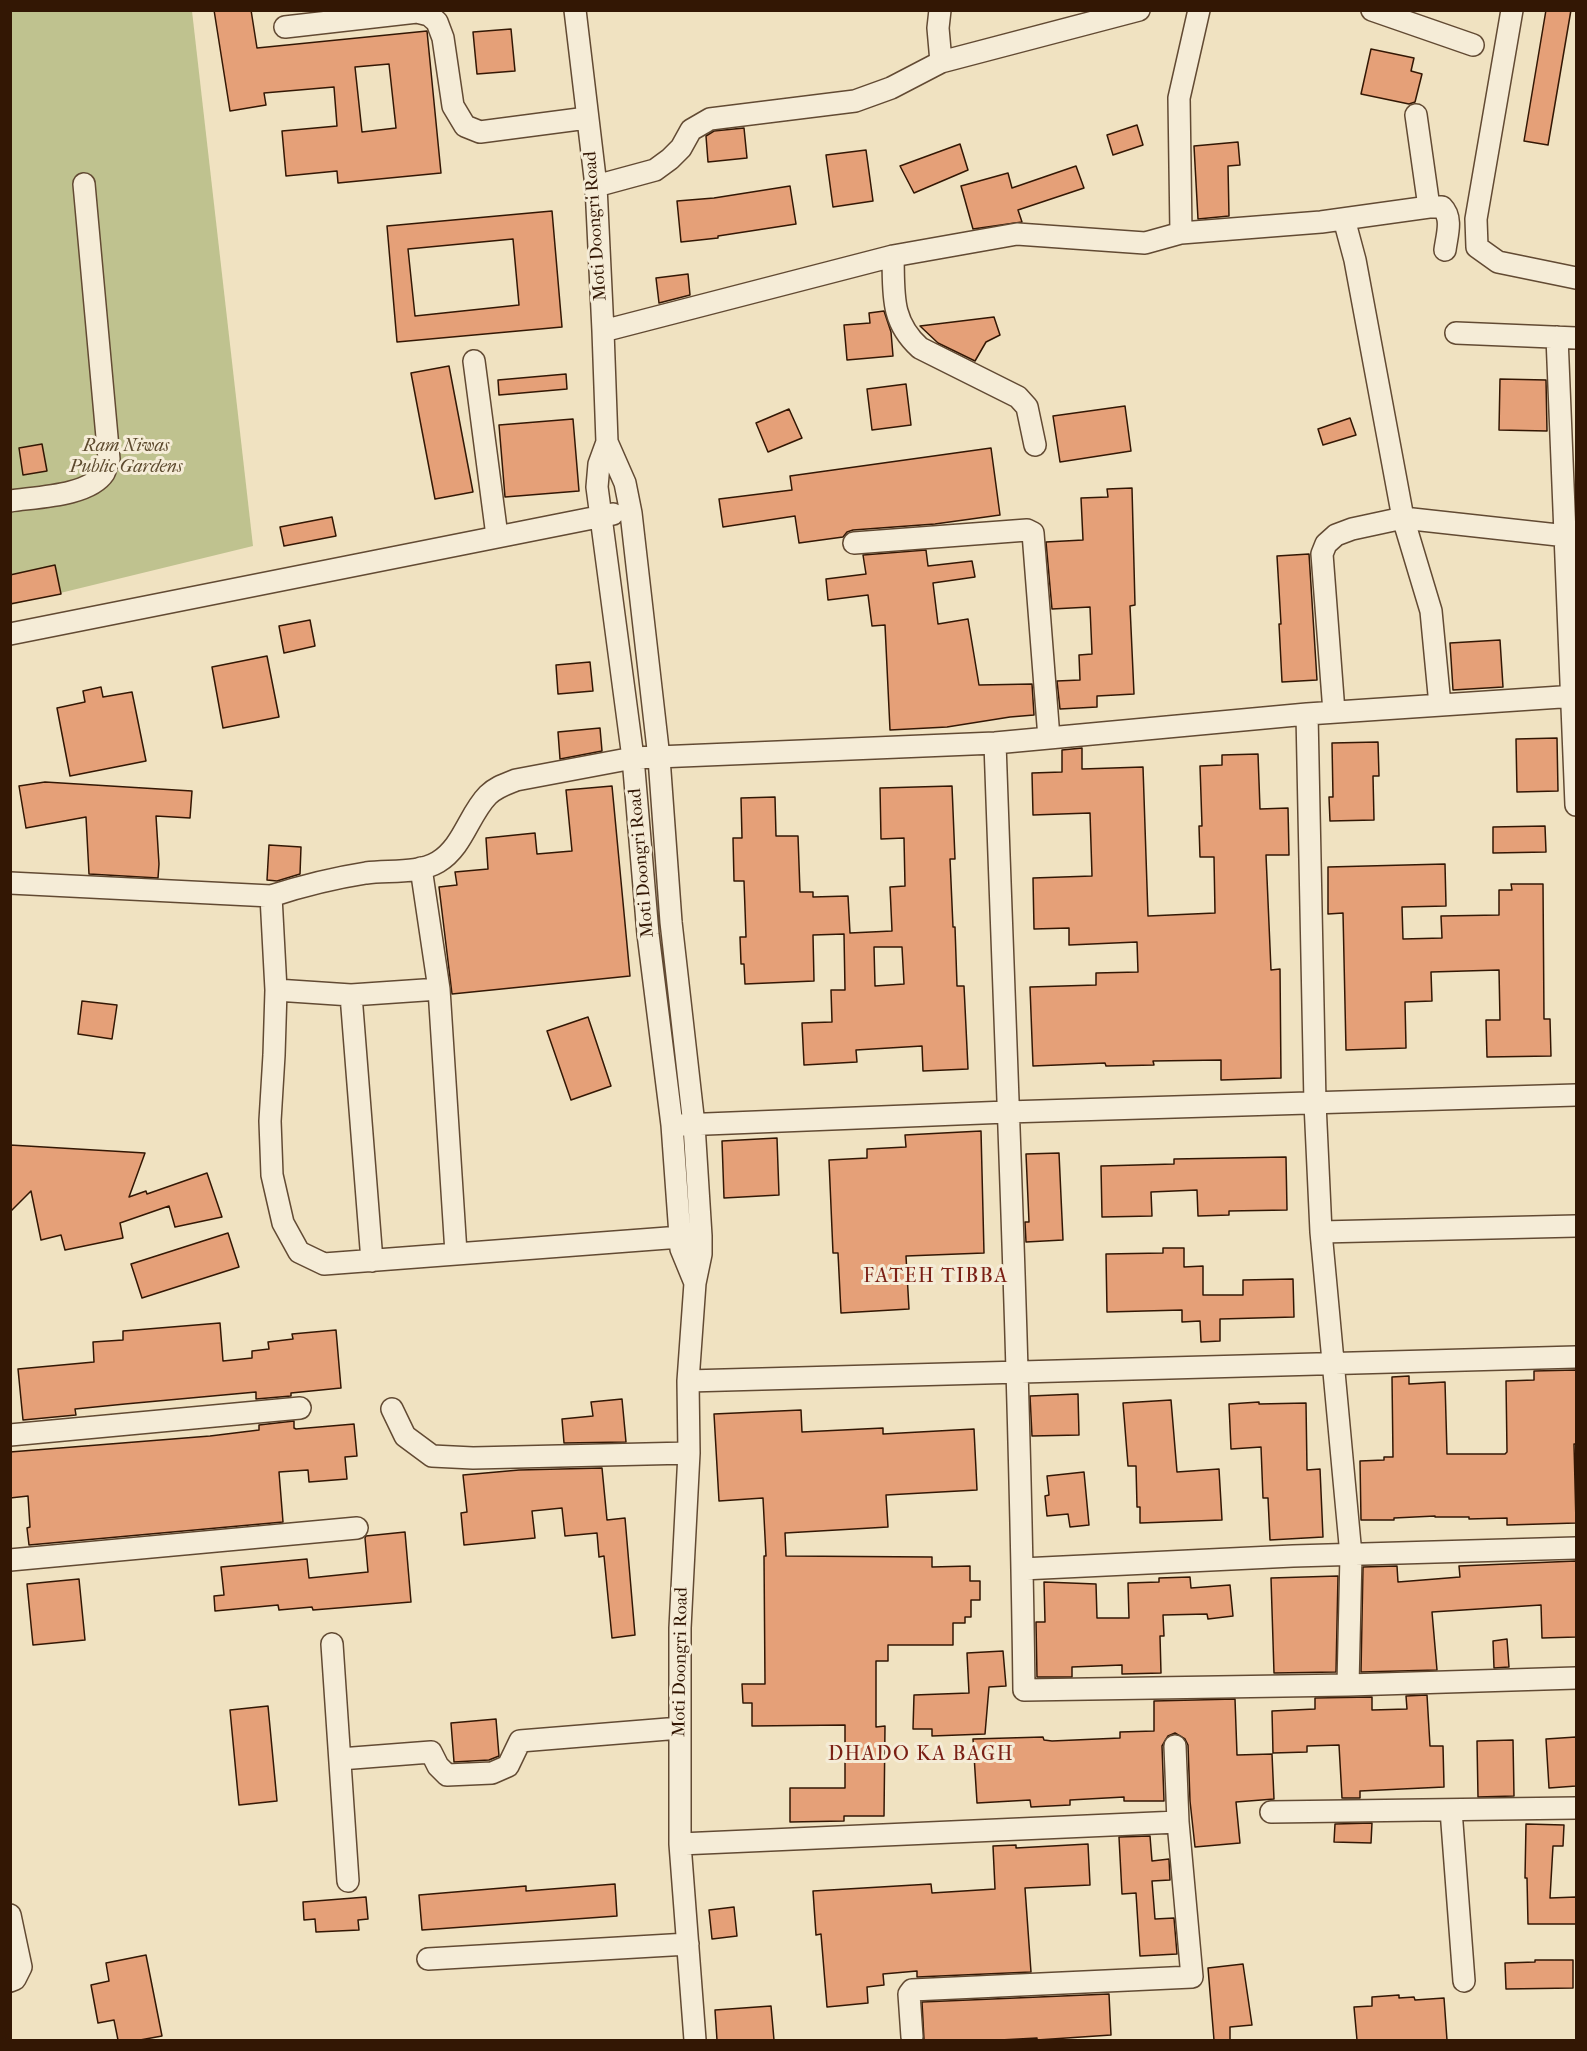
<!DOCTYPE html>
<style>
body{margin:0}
#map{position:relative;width:1587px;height:2051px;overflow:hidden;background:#f0e2c1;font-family:"IM FELL French Canon",serif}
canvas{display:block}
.frame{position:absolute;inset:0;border:12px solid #331704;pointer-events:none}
</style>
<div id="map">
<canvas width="1587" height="2051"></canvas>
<div class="frame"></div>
</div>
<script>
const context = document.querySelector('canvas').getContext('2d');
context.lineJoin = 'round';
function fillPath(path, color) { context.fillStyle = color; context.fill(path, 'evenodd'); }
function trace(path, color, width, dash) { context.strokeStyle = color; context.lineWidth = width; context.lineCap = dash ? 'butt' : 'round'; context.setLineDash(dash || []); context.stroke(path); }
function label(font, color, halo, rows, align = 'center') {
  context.font = font + ' "IM FELL French Canon",serif'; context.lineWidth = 6; context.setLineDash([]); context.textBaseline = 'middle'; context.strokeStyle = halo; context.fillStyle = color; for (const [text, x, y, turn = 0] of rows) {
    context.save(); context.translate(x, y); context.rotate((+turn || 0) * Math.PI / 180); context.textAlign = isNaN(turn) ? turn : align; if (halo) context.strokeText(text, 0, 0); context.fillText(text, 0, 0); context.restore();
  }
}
const green = new Path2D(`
 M10,11H192L253,546L11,605Z`);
const building = new Path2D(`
 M214,10H251L257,48L427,31L441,173L338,183L337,171L286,176L282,131L337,126L334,87L264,93L266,105L230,111ZM389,64L396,128L362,132L355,67Z
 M1546,10H1571L1548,145L1524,141Z
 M511,29L515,71L477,74L473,32Z
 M1371,49L1414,58L1411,71L1422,74L1415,102L1409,104L1361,94Z
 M1137,125L1143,145L1113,155L1107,135Z
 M744,128L747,158L708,162L706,136L714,131Z
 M1238,142L1240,165L1228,166L1229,216L1198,219L1194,146Z
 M960,144L968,170L914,193L900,166Z
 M866,150L873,201L833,207L826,155Z
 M1076,166L1084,188L1018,210L1022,222L973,229L961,186L1008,173L1012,188Z
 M790,186L796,224L718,236V238L681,242L677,201L714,198Z
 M552,211L562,327L397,342L387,226ZM513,239L519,305L415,316L408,249Z
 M688,274L690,295L659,303L656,278Z
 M884,311L891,332L893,356L847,360L844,325L870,323L869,313Z
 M994,317L1000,335L986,342L975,361L938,343L920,326Z
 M449,366L473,492L435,499L411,373Z
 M566,374L567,389L499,395L498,380Z
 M1500,379L1546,380L1547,431L1499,430Z
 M906,384L911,425L872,430L867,389Z
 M1125,406L1131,451L1060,462L1053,416Z
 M789,409L802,438L768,452L756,423Z
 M1350,418L1356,435L1323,445L1318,429Z
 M573,419L579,491L505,497L499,425Z
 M42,444L47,471L23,475L19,448Z
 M991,448L1000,515L935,524L853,530L847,532L843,537L799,543L795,516L723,527L719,499L792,490L790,476Z
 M1132,488L1135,605L1130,606L1134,694L1097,696V707L1060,709L1057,681L1080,680L1079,655L1092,654L1090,607L1052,609L1046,542L1083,540L1081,498L1108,497L1107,489Z
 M332,517L336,536L284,546L280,527Z
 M926,550L928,566L972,561L975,577L933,583L938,624L968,619L979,685L1032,684L1034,715L1010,717L947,727L890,730L885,625L872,626L868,595L828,600L826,579L866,574L863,555Z
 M1309,554L1317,680L1282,682L1279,624H1281L1277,556Z
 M55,565L61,594L10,604V575Z
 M310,620L315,646L284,653L279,626Z
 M1500,640L1503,687L1453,690L1450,643Z
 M267,656L279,717L223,728L212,667Z
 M590,662L593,691L558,694L556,665Z
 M101,687L103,697L132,692L146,761L70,776L57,708L85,702L83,691Z
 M600,728L602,751L560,759L558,732Z
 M1557,738L1558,791L1517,792L1516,739Z
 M1378,742L1379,776H1373L1374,820L1330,821L1329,797H1333L1332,743Z
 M1082,748V769L1143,767L1148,916L1215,913L1214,857H1200L1199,826H1202L1200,766L1222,765V755L1258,754L1260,809L1288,808L1289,855H1266L1271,970L1280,969L1281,1078L1221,1080V1060L1153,1061L1154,1065L1106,1066L1105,1063L1033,1066L1030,987L1096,985V973L1138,972L1137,942L1069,945V928L1034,929L1033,878L1092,876L1090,813L1033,815L1032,773L1062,772V750Z
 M45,782L192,791L190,818L156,816L159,864L158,878L89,874L86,817L26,828L19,786Z
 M612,786L630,976L452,994L439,887L457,885L455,872L488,869L486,838L535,833L537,854L572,851L566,790Z
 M952,786L955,859H950L953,927H955L957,986H964L968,1069L923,1071L922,1046L856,1050L857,1062L804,1065L802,1023L832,1022L831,990H845L844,934L813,935L814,981L745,984L744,964H741L740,937H746L744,881H734L733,838H742L741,798L775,797L776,836H798L800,892H813V897L848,896L850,933L892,931L890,887L905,886L904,838L881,839L880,788ZM874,947H902L904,984L875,986Z
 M1545,826L1546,852L1493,853V827Z
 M269,845L301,847L300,874L277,881L267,880Z
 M1445,864L1446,906L1402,907L1403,939L1442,938L1441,916L1499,915V890H1512L1511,884H1543L1544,1019H1550L1551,1056L1487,1057L1486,1020H1500L1499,970L1431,972L1432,1001L1405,1002L1406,1048L1346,1050L1343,913L1328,914V867Z
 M82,1001L117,1005L112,1039L78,1034Z
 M588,1017L611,1086L571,1100L547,1031Z
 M981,1131L984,1253L906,1256L909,1309L841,1313L838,1253H833L829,1160L867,1158V1149L906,1147L905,1135Z
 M777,1138L779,1195L724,1198L722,1141Z
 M10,1145L145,1153L129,1197L146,1191L147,1194L207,1173L222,1217L175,1227L169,1206L120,1223L123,1238L65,1250L61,1235L41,1240L31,1191L10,1212Z
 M1059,1153L1063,1240L1026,1242L1025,1222H1029L1026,1154Z
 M1286,1157L1287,1210L1229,1211V1215L1198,1216L1197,1190L1151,1192L1152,1216L1102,1217L1101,1166L1174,1164V1159Z
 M228,1233L239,1267L142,1298L131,1264Z
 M1163,1248H1184V1267L1203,1266V1295H1243V1280L1293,1279L1294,1317L1220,1319V1341L1201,1342L1200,1321L1182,1322V1310L1107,1312L1106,1254L1163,1253Z
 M220,1323L223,1361L252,1358V1351L269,1349L268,1342L293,1339L292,1334L336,1330L341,1388L291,1393V1396L256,1399V1392L125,1404L75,1409L76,1415L23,1420L18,1369L94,1362L93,1342L123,1340V1331Z
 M1576,1370V1444H1574L1576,1523L1507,1525V1518L1469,1519V1517H1435V1516L1394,1518V1520H1361L1360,1461L1384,1460V1457H1393L1392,1377L1409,1376V1384L1445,1382L1447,1454H1505L1507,1452L1506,1381L1534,1380V1371Z
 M1078,1394L1079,1435L1032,1436L1030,1396Z
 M622,1399L626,1442L564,1443L562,1419L593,1416L591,1402Z
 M1171,1400L1177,1472L1219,1469L1222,1520L1140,1523V1507H1137L1136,1466H1128L1123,1403Z
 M1259,1402V1404L1306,1403L1307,1470L1320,1469L1323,1537L1270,1540L1268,1498H1263L1261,1447L1231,1449L1229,1404Z
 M801,1410L802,1432L883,1428V1434L974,1429L977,1490L886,1495L888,1527L785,1533L786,1556L932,1557V1567L970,1566V1581H980V1600H971V1617H965V1623H953V1645H888V1661H876V1727L885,1726L884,1816H844V1821L790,1822V1788H845V1725L752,1726V1703H743L742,1684H765L764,1556H766L763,1498L719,1501L714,1414Z
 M294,1421V1428L296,1429L354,1424L357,1456L345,1457L347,1479L309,1482L308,1470L279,1472L283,1522L29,1545L27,1528L30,1527L28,1496L10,1498V1452L210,1436L259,1430V1425Z
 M602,1468L607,1520L625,1518L635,1635L612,1638L604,1556L599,1557L597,1533L565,1536L562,1508L532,1511L535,1538L464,1545L461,1513L467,1512L463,1475L519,1470Z
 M1084,1472L1089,1525L1070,1527L1068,1514L1047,1516L1045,1496L1049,1495L1047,1476Z
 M405,1532L411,1602L313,1610L312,1607L279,1610L278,1605L215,1611L214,1596L224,1595L221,1567L307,1559L309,1578L368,1572L365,1538L366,1536Z
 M1576,1561V1637L1542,1638L1541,1605L1432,1612L1437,1670L1361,1672L1363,1567L1397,1566L1398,1582L1460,1577L1459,1566Z
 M1338,1576L1336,1672L1274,1673L1271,1578Z
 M1190,1577L1191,1588L1230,1585L1233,1616L1208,1619L1207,1614L1163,1615L1164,1636H1160L1161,1673L1122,1674V1665L1072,1667V1677H1037L1036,1622H1045L1044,1582L1096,1584L1097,1618H1129L1128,1583L1159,1582V1578Z
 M79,1579L85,1640L33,1645L27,1584Z
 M1507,1639L1509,1667L1494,1668L1493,1641Z
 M1003,1651L1006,1686L989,1687L985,1734L932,1736V1729H913L914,1695L969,1693L967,1653Z
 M1427,1695L1430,1746H1443L1444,1787L1360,1791V1798H1342L1339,1745L1307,1746V1752L1273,1753L1272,1711L1315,1709V1698L1372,1697V1710L1407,1709L1406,1696Z
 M1235,1699L1237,1755L1272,1754L1274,1799L1236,1802L1240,1843L1195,1847L1190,1801L1188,1745L1185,1739L1175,1733L1168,1736L1162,1746L1164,1801H1124V1797L1070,1800V1805L1031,1807L1030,1800L977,1803L973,1739L1043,1737L1044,1740L1052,1741L1120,1738V1732L1154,1731V1701Z
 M268,1706L277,1801L239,1805L230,1710Z
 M496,1719L499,1756L489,1760L454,1762L451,1723Z
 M1576,1737V1786L1549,1788L1546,1739Z
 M1513,1740L1514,1796L1478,1797L1477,1741Z
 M1372,1823L1371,1843L1334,1842L1335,1824Z
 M1526,1824L1564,1825L1563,1846H1553L1550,1898L1576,1897V1924H1528L1527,1878H1525Z
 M1150,1836L1152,1861L1169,1859L1170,1880L1152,1881L1155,1919L1174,1918L1177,1954L1140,1956L1136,1893L1122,1894L1119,1837Z
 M1088,1844L1090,1885L1025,1888L1031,1972L917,1977V1971L883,1974L884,1985L867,1987L868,2003L827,2007L821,1934L816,1935L813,1891L931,1884L932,1893L995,1889L993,1846L1016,1845V1848Z
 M615,1884L617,1916L422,1930L419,1895L526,1886V1891Z
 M366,1897L368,1919L358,1920L359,1930L316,1932L315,1919L304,1920L303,1902Z
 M734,1907L737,1936L712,1939L709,1910Z
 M146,1955L162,2036L140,2040H118L114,2020L98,2023L91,1985L109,1981L106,1963Z
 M1535,1960H1573V1988L1506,1989L1505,1963L1535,1962Z
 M1243,1964L1252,2025L1230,2027V2040H1214L1208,1968Z
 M1109,1994L1111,2035L1037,2040V2038L1000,2040H924L922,2002Z
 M1399,1995V1998L1414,1997L1415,2000L1444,1998L1447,2040H1357L1354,2007L1372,2006V1997Z
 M771,2006L774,2040H717L715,2010Z`);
const minor = new Path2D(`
 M575,10L596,186L603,331L607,442L599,464L597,487L633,758L648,934L672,1125L681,1249L695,1283
 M940,10L938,28L941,62
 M1372,10L1473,45
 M1512,10L1476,219L1477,247L1498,262L1576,278
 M285,27L417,12L429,15L437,22L443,38L453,106L465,126L480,132L587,118
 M1416,115L1429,207
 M596,186L655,170L670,159L681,148L691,130L710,119L855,101L891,88L941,62L1139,10
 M1344,219L1355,260L1403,518L1431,611L1440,705
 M1181,233L1179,98L1199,10
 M893,256C894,293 890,321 920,348L1018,397L1027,407L1035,445
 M603,331L893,256L1017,234L1145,243L1181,233L1321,222L1429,207H1442C1453,218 1447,235 1445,250
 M1456,333L1576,338
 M1557,337L1576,805
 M474,361L497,536
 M607,442L625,483L631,513L659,758L671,922L694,1125L701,1236V1254L695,1283L688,1381L689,1453L680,1628V1844L695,2040
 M10,501C36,497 89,496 104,473C106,469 107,463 109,459L84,184
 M854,543L1027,530L1033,533L1049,738
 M10,634L613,514
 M1334,712L1322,554L1326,544L1336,535L1352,529L1403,518L1576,537
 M1307,714L1315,1103L1321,1232L1351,1555L1348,1685
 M995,743C1006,1059 1020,1375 1024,1690L1348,1685L1576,1678
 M421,868L439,989
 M10,883L271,896L276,990L351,995
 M271,896C302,886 334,878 366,873C389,870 418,874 438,862C463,847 469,814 488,795C496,787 506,784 516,780L633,758L995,743L1307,714L1576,696
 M276,990L274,1055L270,1121L272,1175L283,1223L299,1252L324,1264L694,1236
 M681,1125L1007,1112L1576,1095
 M1321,1232L1576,1226
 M372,1261L351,995L439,989L456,1253
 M688,1381L1576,1357
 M392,1409L405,1436L432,1456L473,1458L689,1453
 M10,1435L300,1408
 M10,1560L357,1528
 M1022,1569L1293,1556L1576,1548
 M332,1644L348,1881
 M1175,1746L1178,1822
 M340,1759L431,1752L438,1766L447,1775L492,1773L508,1766L520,1741L680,1728
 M1451,1810L1464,1981
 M1271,1812L1576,1808
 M680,1844L1178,1822L1192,1977L912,1990L909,1994L912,2037
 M10,1915L21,1967L15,1979L10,1981
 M428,1959L688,1944`);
const streetNames = [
 ["Moti Doongri Road",596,226,-94],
 ["Moti Doongri Road",642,863,-95],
 ["Moti Doongri Road",681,1662,-89]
];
const parkNames = [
 ["Ram Niwas",126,447],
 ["Public Gardens",126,468]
];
const neighbourhoodNames = [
 ["FATEH TIBBA",936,1277],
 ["DHADO KA BAGH",921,1755]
];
fillPath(green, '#bfc28f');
fillPath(building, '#e5a078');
trace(building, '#331704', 1.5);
trace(minor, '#624a33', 24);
trace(minor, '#f5ecd7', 21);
label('18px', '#331704', '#f5ecd7', streetNames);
label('italic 18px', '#5d4a2e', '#f5ecd7', parkNames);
context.letterSpacing = '1.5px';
label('20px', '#7a1f14', '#f5ecd7', neighbourhoodNames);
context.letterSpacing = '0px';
</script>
